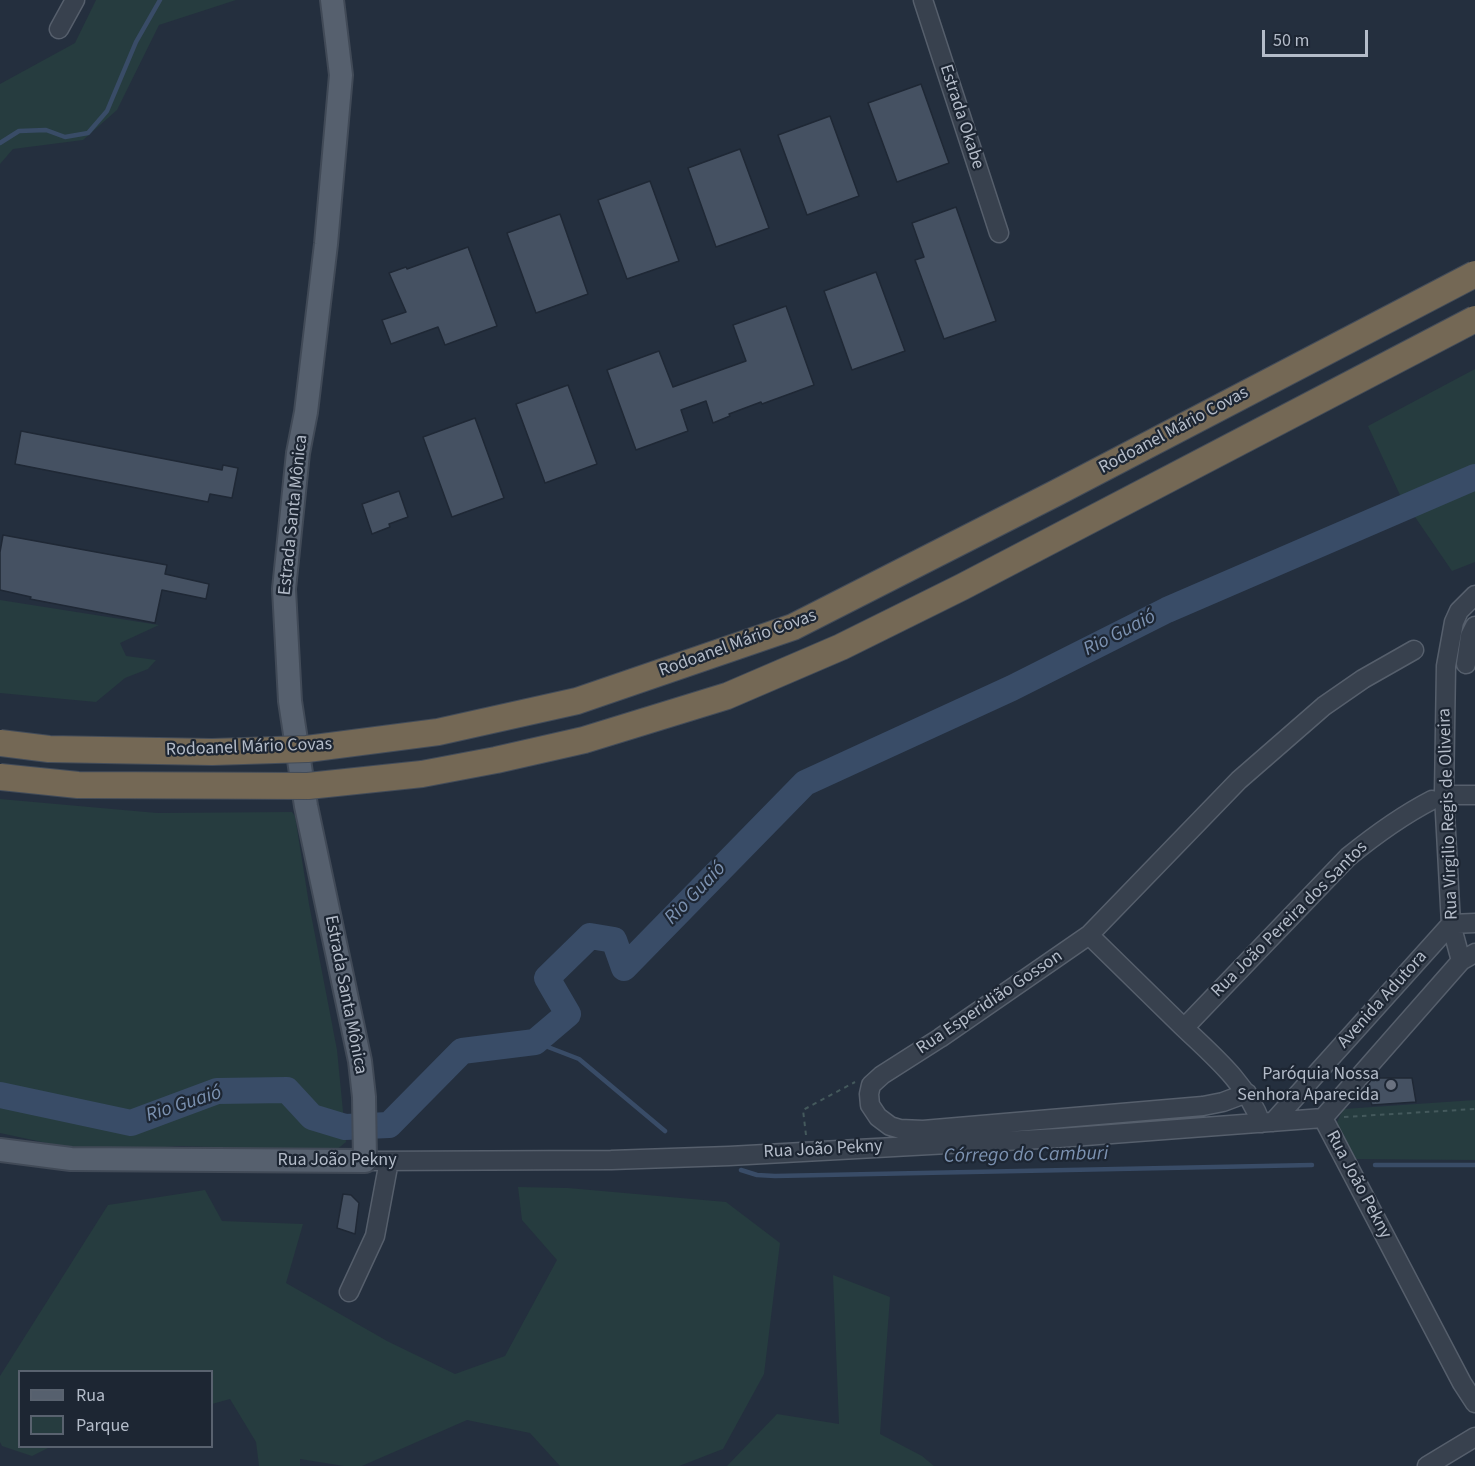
<!DOCTYPE html>
<meta charset="utf-8">
<style>
body{margin:0}
#map{position:relative;width:1475px;height:1466px;overflow:hidden;background:#242f3e;font-family:"Source Sans 3",sans-serif}
canvas{display:block}
.legend{position:absolute;left:18px;top:1370px;width:195px;height:78px;box-sizing:border-box;background:#1d2633;border:2px solid #59626f;margin:0;padding:8px 10px;list-style:none;font-size:18px;color:#b4bcc9}
.legend li{display:flex;align-items:center;gap:12px;height:30px}
.legend b{width:30px;border:2px solid #59626f}
.scale{position:absolute;left:1262px;top:30px;width:106px;height:27px;box-sizing:border-box;border:3px solid #b4bcc9;border-top:0;padding-left:8px;font-size:18px;line-height:21px;white-space:nowrap;color:#b4bcc9;-webkit-text-stroke:4px #1d2633;paint-order:stroke}
</style>
<div id="map">
<canvas width="1475" height="1466"></canvas>
<ul class="legend">
<li><b style="height:8px;background:#56606e"></b>Rua</li>
<li><b style="height:16px;background:#263c3f"></b>Parque</li>
</ul>
<div class="scale">50 m</div>
</div>
<script>
const context = document.querySelector('canvas').getContext('2d');
context.lineJoin = 'round';
function fillPath(path, color) { context.fillStyle = color; context.fill(path, 'evenodd'); }
function trace(path, color, width, dash) { context.strokeStyle = color; context.lineWidth = width; context.lineCap = dash ? 'butt' : 'round'; context.setLineDash(dash || []); context.stroke(path); }
function label(font, color, halo, rows, align = 'center') {
  context.font = font + ' "Source Sans 3",sans-serif'; context.lineWidth = 4.5; context.setLineDash([]); context.textBaseline = 'middle'; context.strokeStyle = halo; context.fillStyle = color; for (const [text, x, y, turn = 0] of rows) {
    context.save(); context.translate(x, y); context.rotate((+turn || 0) * Math.PI / 180); context.textAlign = isNaN(turn) ? turn : align; if (halo) context.strokeText(text, 0, 0); context.fillText(text, 0, 0); context.restore();
  }
}
const green = new Path2D(`
 M96,0H236L159,25L117,110L83,140L13,149L0,164V84L75,43Z
 M1475,369V562L1452,571L1400,495L1368,426Z
 M0,600L159,625L120,643L126,656L156,660L148,669L125,678L96,702L0,693Z
 M0,799L157,813L292,812L295,816L309,904L337,1050L346,1142L335,1151L179,1146L153,1148H70L0,1133Z
 M1475,1100V1160L1352,1159L1335,1127L1343,1109Z
 M518,1187L568,1188L726,1202L780,1243L764,1374L723,1449L679,1466H560L530,1433L467,1420L362,1466H344L300,1459V1466H259L256,1442L230,1399L212,1404V1372H20V1446L50,1447L32,1456L2,1446L0,1442V1376L108,1205L205,1190L222,1221L303,1224L286,1283L387,1341L455,1374L505,1356L557,1260L522,1220Z
 M833,1275L890,1297L880,1434L922,1456L934,1466H727L777,1414L839,1424Z`);
const stream = new Path2D(`
 M0,143L19,131L46,130L65,137L88,133L107,111L136,42L160,0
 M535,1042L579,1059L665,1131
 M1375,1165H1475
 M741,1170L757,1175L775,1176L1312,1165`);
const river = new Path2D(`
 M0,1095L131,1123L217,1091L287,1090L312,1117L345,1127L389,1125L462,1051L535,1042L568,1014L547,978L590,936L614,940L624,968L805,783L1012,688L1167,610L1475,477`);
const building = new Path2D(`
 M921,84L949,163L897,182L868,103Z
 M830,116L859,196L807,215L778,135Z
 M740,149L769,228L716,247L688,168Z
 M650,181L679,261L627,279L598,200Z
 M956,207L996,321L944,339L915,260L924,257L912,223Z
 M560,214L588,294L536,313L507,233Z
 M468,247L497,326L445,345L438,327L391,344L382,320L406,312L389,273L406,267L407,269Z
 M876,272L905,351L852,370L824,291Z
 M786,306L814,385L762,404L761,402L729,414L730,416L713,423L706,401L681,410L688,431L636,450L607,370L659,351L673,387L746,361L733,325Z
 M568,385L597,464L545,483L516,404Z
 M475,418L504,498L452,517L423,437Z
 M21,431L222,470L223,465L238,468L232,498L210,494L208,502L15,464Z
 M399,491L408,517L389,524L390,527L372,534L362,504Z
 M3,535L167,565L165,574L209,584L206,599L162,590L155,623L30,599L31,597L0,590V552Z
 M1373,1078H1412L1416,1102L1372,1105L1367,1092L1368,1084Z
 M343,1194L351,1195L359,1203L355,1234L337,1228Z`);
const path = new Path2D(`
 M1344,1117L1475,1109
 M806,1135L803,1110L855,1082`);
const minor = new Path2D(`
 M923,0L999,233
 M59,29L75,0
 M1466,664L1470,636L1475,626
 M1444,795H1475
 M1089,935C1120,965 1150,995 1181,1025C1211,1054 1247,1083 1261,1123
 M1461,961L1451,924L1444,795L1446,666L1454,622L1459,611L1475,595
 M1184,1028L1348,857C1375,835 1401,816 1432,800
 M1247,1093L1223,1102L1203,1106L923,1130L900,1129L890,1126L878,1117L870,1105L869,1094L871,1085L882,1075L940,1038L1089,935L1239,780L1324,706L1363,679L1414,650
 M1323,1118L1462,1383L1475,1403
 M1323,1118L1461,961L1475,953
 M1273,1122L1451,924L1475,923
 M365,1161L611,1160L729,1156L1059,1138L1323,1118
 M349,1292L375,1236L389,1161
 M1427,1466L1475,1437`);
const major = new Path2D(`
 M0,1150L71,1159L365,1161L364,1097L360,1061L306,806L290,701L284,589L298,453L306,412L326,244L341,75L332,0`);
const highwayBridge = new Path2D(`
 M0,743L49,749L212,752L307,749L438,732L577,701L793,627L1056,493L1475,274
 M0,777L78,785L308,786L422,774L496,760L584,740L727,696L841,647L962,587L1475,319`);
const markers = [
 [1391,1085,6,"#6b7280"]
];
const streetNames = [
 ["Estrada Okabe",961,117,72],
 ["Rodoanel Mário Covas",1174,431,-28],
 ["Estrada Santa Mônica",294,515,-84],
 ["Rodoanel Mário Covas",738,644,-20],
 ["Rodoanel Mário Covas",249,748,-2],
 ["Rua Virgilio Regis de Oliveira",1449,814,-92],
 ["Rua João Pereira dos Santos",1290,920,-45],
 ["Estrada Santa Mônica",345,995,79],
 ["Avenida Adutora",1383,1000,-48],
 ["Rua Esperidião Gosson",990,1003,-34],
 ["Rua João Pekny",823,1150,-3],
 ["Rua João Pekny",337,1161],
 ["Rua João Pekny",1358,1185,62]
];
const poiNames = [
 ["Paróquia Nossa",1379,1075],
 ["Senhora Aparecida",1379,1096]
];
const waterNames = [
 ["Rio Guaió",1120,634,-27],
 ["Rio Guaió",696,894,-46],
 ["Rio Guaió",184,1105,-18],
 ["Córrego do Camburi",1026,1156,-1]
];
fillPath(green, '#263c3f');
trace(stream, '#394c67', 4.5);
trace(river, '#394c67', 26);
fillPath(building, '#455162');
trace(building, '#1f2835', 1.5);
trace(minor, '#565f6c', 21);
trace(major, '#414a57', 26);
trace(path, '#44595c', 2, [4.5, 4.5]);
trace(minor, '#38414e', 18);
trace(major, '#56606e', 22);
trace(highwayBridge, '#434c59', 28, []);
trace(highwayBridge, '#746855', 26);
for (const [x, y, r, color] of markers) { const dot = new Path2D(); dot.arc(x, y, r, 0, 2 * Math.PI); context.fillStyle = color; context.fill(dot); trace(dot, '#1d2633', 2); }
label('18px', '#b4bcc9', '#1d2633', streetNames);
label('18px', '#b4bcc9', '#1d2633', poiNames, 'right');
label('italic 20px', '#7c92b1', '#1d2633', waterNames);
</script>
